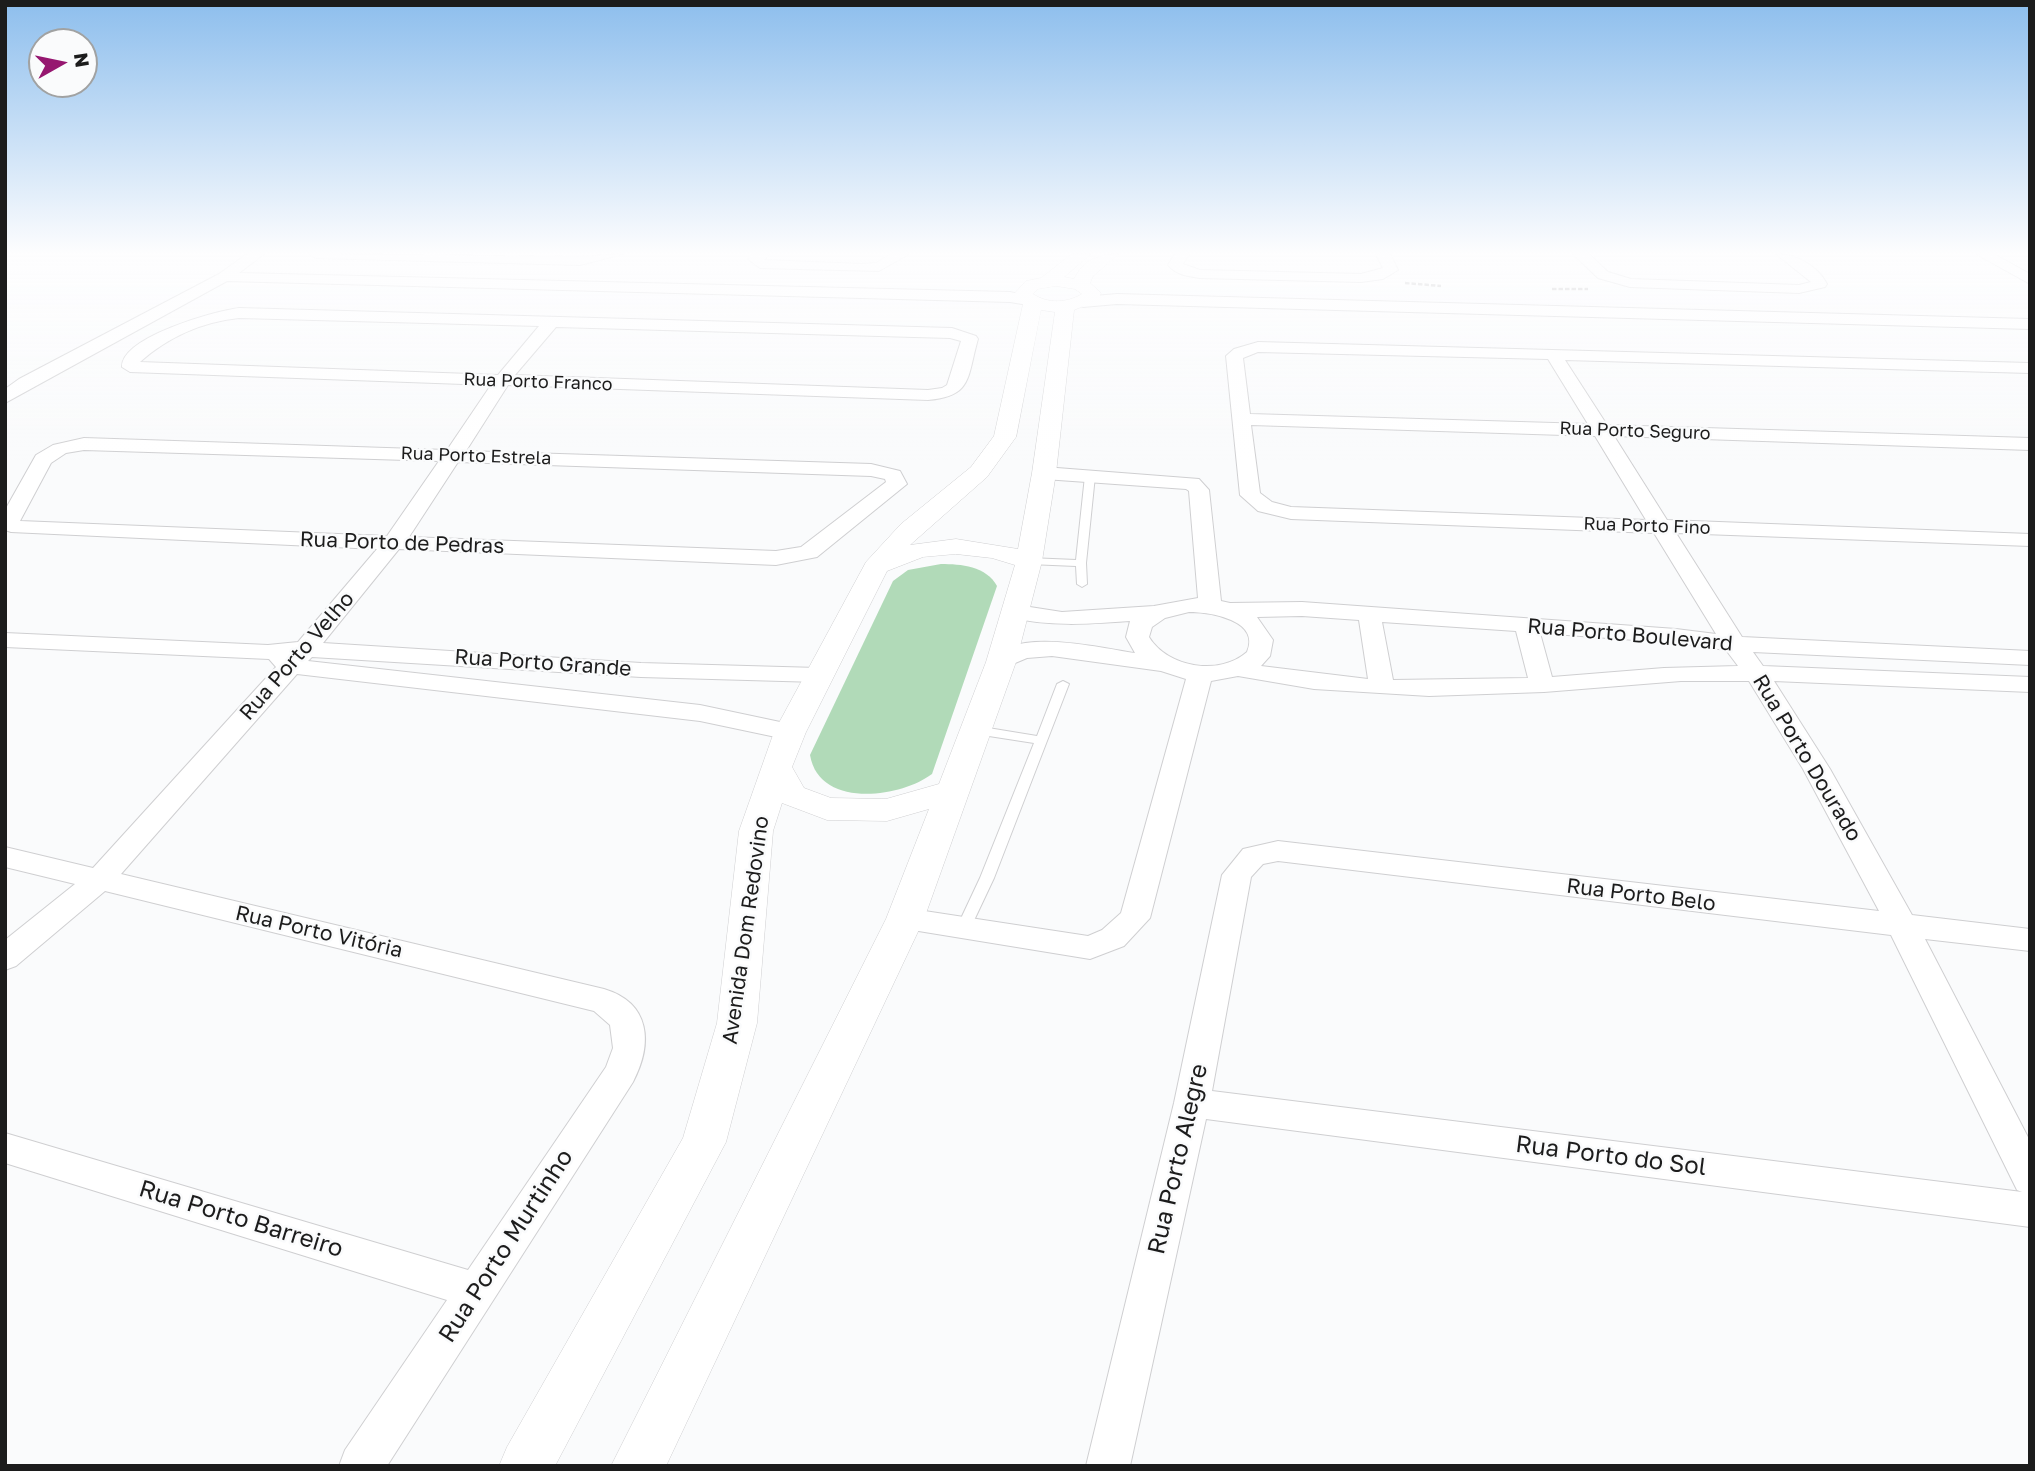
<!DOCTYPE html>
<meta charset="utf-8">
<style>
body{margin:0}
#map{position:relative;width:2035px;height:1471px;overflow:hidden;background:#fafbfc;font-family:"Golos Text",sans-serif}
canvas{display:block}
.frame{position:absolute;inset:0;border:7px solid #1c1c1c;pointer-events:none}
.north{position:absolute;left:28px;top:28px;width:70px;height:70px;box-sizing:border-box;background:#fafbfc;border:2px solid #a1a2a2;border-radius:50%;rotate:81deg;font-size:19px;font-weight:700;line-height:28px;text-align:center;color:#1c1c1c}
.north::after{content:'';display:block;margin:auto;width:24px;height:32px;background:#961770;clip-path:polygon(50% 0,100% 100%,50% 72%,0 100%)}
</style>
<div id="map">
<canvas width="2035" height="1471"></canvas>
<div class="frame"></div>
<div class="north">N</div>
</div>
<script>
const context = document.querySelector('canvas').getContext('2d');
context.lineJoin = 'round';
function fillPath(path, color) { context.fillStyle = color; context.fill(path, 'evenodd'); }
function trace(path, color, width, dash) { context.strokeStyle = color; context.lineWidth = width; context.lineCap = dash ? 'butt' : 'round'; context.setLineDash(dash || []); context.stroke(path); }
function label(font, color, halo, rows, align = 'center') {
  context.font = font + ' "Golos Text",sans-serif'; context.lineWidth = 5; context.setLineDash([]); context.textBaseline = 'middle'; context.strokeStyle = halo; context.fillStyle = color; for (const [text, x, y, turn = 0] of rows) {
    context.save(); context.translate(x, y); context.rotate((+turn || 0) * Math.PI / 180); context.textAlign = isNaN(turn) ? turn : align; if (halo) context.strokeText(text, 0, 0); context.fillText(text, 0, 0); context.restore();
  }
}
const green = new Path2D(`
 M941,564C961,564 986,566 997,586L932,774C900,798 819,809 810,755L893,581L908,570Z`);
const path = new Path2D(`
 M1405,283L1441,286
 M1552,289H1588`);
const service = new Path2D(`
 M1090,473L1095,476L1086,563L1087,584L1082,587L1077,584L1076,566L1029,564L1024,561L1029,558L1076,560L1085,476Z
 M1063,681L1069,684L994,878L969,931H959L957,927L980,878L1034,743L976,734L970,730L976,726L1037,736L1057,684Z`);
const minor = new Path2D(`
 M247,254H264L239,273L1010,292L1033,297L1036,300L1028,305L1010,302L227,281L5,403V389L19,379L219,274Z
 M309,254L580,257L623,254L580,265L316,258Z
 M752,254H769L764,260L862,264L876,263L891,254H909L879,271L760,268L748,259Z
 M1175,254H1189L1183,264L1200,270L1361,274L1383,268L1376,254H1390L1398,270L1383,279L1361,282L1200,278C1188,276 1176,275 1168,265Z
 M1573,254H1589L1608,272L1631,279L1799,285L1811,282L1776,254C1796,254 1818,266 1827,284L1825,287L1799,293L1630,287L1598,278Z
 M1976,254H1994L2030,274V284Z
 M1117,294L2030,319V329L1117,304L1083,307L1075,302L1083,297Z
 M239,308L952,328L976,336L978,339C967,377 973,396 928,400L508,385L466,451L871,464L900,471L907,484L817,557L776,565L399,549L323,643L641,663L818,668L827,670L830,675L827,680L818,682L641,677L312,657L308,661L700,705L799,726L803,732L799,738L790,740L700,721L297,674L121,874L604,989C651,1003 653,1044 633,1082L387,1466H339L345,1450L447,1300L5,1163V1133L468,1270L606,1067L613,1048L610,1025L594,1011L105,891L16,966L5,970V940L75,884L5,867V847L93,868L276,667L269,659L5,647V633L268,645L298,642L377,549L11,532L5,530V510L36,455L53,445L84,438L447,450L491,385L130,372L122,367C121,337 215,311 239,308ZM239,318L539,326L498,375L140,362C168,337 202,322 239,318ZM556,327L950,338L961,341L947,385L942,388L928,390L515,375ZM84,450L439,461L387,536L20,521L51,463L66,453ZM458,462L871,476L885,479L886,482L801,547L776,551L409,537Z
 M1258,342L2030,363V373L1565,360L1607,425L2030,438V450L1614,436L1667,520L2030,534V546L1676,533L1742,637L2030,651V665L1753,652L1763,666L2030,677V692L1774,681L1830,769L1912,915L2030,929V951L1925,939L2030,1141V1227L1206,1119L1130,1466H1086L1174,1103L1222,875L1243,849L1278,841L1879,911L1803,769L1749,681H1681L1544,692L1429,696L1314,689L1238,676L1211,681L1150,918L1124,946L1090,959L894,927L890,919L894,911L905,908L1088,936L1102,930L1121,913L1186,679L1161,671L1052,656L1027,658L1001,669L992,667L989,662C1013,626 1099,648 1135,653L1126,637L1130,621C1089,624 1050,627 1009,617L1005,612L1009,607L1017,605L1062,612L1154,606L1198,598L1189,491L1186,489L1044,479L1034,473L1037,469L1044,467L1199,479L1209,490L1221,601L1230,603L1302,602L1676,629L1716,634L1654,533L1291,519L1258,511L1240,495L1226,356L1234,349ZM1258,352L1548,359L1588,424L1250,414L1243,358ZM1251,425L1595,436L1646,520L1291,507L1272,502L1260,493ZM1189,612C1210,612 1261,620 1247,652C1220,676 1168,668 1149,637L1152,627L1165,618ZM1302,616L1359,620L1368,679L1261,666L1270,656L1273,640L1257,617ZM1382,622L1516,631L1528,678L1393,680ZM1540,633L1676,643L1726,650L1738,666L1664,668L1552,677ZM1278,861L1891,935L2017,1190L2022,1192L1212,1091L1251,877L1263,864Z`);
const tertiary = new Path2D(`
 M1072,254H1091L1064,277L1074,279C1084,259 1099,254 1119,254L1093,276L1090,283L1101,293L1098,300L1074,310L1056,473L1042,561L1016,662L924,919L666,1466H611L886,919L929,809L887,821L827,820L782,803L773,831L757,1023L726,1142L555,1466H499L507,1447L683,1138L717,1023L739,831L774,732L866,562L901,524L971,467L994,436L1023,304L1014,294L1026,281L1041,278ZM1056,286L1075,289L1082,294C1067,303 1048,304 1033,294L1038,289ZM1041,310L1055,312L1032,473L1018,549L956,539L910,545L987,477L1016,437ZM956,554L992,558L1015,565L986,662L939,784L886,799L831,798L804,788L792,767L806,732L887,571L923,557Z`);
const farStreetnames = [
 ["Rua Porto Franco",538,382,2],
 ["Rua Porto Seguro",1635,431,2],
 ["Rua Porto Estrela",476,456,2],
 ["Rua Porto Fino",1647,526,2]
];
const streetNames = [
 ["Rua Porto de Pedras",402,543,2],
 ["Rua Porto Boulevard",1630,635,5],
 ["Rua Porto Velho",297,656,-49],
 ["Rua Porto Grande",543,663,4],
 ["Rua Porto Dourado",1807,758,59],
 ["Rua Porto Belo",1641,895,7],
 ["Avenida Dom Redovino",746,930,-82],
 ["Rua Porto Vitória",319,932,13]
];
const nearStreetnames = [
 ["Rua Porto do Sol",1611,1156,7],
 ["Rua Porto Alegre",1178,1159,-77],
 ["Rua Porto Barreiro",241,1219,17],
 ["Rua Porto Murtinho",506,1246,-57]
];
fillPath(green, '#b1dab8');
trace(service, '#cfcfd1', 2);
trace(minor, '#cfcfd1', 2);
trace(tertiary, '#cfcfd1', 1);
trace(path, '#ababac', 2.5, [4.5, 2]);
fillPath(service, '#fff');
fillPath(minor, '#fff');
fillPath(tertiary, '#fff');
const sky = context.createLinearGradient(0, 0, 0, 460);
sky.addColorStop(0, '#8dbeed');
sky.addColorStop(0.55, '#fdfdfe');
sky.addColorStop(1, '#fdfdfe00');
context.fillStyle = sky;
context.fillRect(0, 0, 2035, 460);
label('18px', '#1c1c1c', '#fafbfc', farStreetnames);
label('21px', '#1c1c1c', '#fafbfc', streetNames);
label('24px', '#1c1c1c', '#fafbfc', nearStreetnames);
</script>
